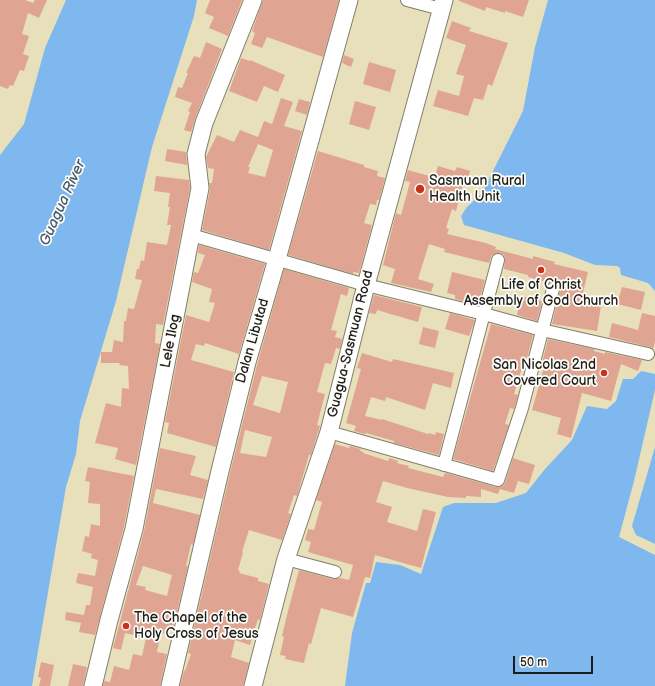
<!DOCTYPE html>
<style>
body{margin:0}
#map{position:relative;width:655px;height:686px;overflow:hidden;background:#e8e0bb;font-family:"Balsamiq Sans",sans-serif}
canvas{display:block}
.scale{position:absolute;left:513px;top:656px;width:80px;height:18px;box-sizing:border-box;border:2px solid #1c1c1c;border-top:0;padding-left:5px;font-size:12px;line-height:14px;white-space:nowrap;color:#1c1c1c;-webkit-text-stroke:3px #fdfcf7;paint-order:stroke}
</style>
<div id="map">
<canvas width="655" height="686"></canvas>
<div class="scale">50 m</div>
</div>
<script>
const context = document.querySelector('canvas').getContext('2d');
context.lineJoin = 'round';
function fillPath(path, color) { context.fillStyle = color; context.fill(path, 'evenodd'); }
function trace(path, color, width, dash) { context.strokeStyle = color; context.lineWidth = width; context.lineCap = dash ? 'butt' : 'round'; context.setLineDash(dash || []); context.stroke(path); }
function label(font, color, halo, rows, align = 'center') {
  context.font = font + ' "Balsamiq Sans",sans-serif'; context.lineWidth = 3.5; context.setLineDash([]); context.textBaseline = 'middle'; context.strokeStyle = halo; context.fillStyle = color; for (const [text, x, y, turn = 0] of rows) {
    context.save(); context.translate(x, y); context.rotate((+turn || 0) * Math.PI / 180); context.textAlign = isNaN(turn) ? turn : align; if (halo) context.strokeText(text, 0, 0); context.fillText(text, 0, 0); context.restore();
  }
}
const water = new Path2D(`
 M66,0H197L194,16L152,147L116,301L80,421L76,454L66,487L32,686H0V155L24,124L45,48Z
 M548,0H655V291L648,283L621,275L620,268L617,266L595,265L564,253L464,225L461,216L467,207L482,193L523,111L535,47Z
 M641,371L655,374V390L634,481L619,537L655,555V686H345L352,633L366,583H370L376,562L400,565L421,574L443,507L454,503H496L526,493L545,469L572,440L587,406L607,409L616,401L623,379H633Z
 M655,447V544L636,535L632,526Z`);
const building = new Path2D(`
 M0,0H25L33,3L35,0H47L39,18L28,13L22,34L29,36L23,54L29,56L24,71L20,70L13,86L10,85L8,89L0,86Z
 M210,0H242L228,36L209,28L214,17L205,13Z
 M263,0H339L323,57L267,37L262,48L251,44L255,33L252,31Z
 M459,0H529L523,17L505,11V13L486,7L485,11L459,1Z
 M452,21L471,28L469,31L508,43L492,86L488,84L483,100L474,98L468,116L433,106L438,90L459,96L464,76L456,74L466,45L446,38Z
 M206,42L222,49L195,119L191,132L184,130L190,112L188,111L192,103L175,97L178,87L182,88L188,73H186L194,56L200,58Z
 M344,55L354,59L351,67L342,63Z
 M241,58L250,61V60L285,75L278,92L264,86L257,102L229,91Z
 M369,62L396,70L390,92L363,84Z
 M281,98L293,102L284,126L302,131L269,250L202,230L210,190L209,183H212L214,169L208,168L206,157L217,135L234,142L240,130L258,137L264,121L272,124ZM258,144L273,150L265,177L248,173L250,167H248Z
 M299,99L310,102L307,115L295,111Z
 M355,101L376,107L369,130L349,124Z
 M167,149L186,152L187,165L165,161Z
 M318,151L364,165V167L378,171L377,176L385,178L379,200H377L376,205L370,204L364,223L372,225L359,273L353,272V274L288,255Z
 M438,166L455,171L457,167L470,171L467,182L464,181L456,211L452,209L446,228L449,229L447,234L486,243L496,247L495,249L533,259V256L555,262L554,264L588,272L582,297L602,300L597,331L552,324L560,291V285L555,282L550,283L528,277V275L504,269L505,258L504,255L500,253L492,255L489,263L444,252L445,249L429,244L418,279L434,284L431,292L391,283L395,269L383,265L396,213L401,215L406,197L410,182L405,181L408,170L433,177L435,173H436Z
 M156,176L189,180L190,188L163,325L156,324L155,343L160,344L136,465L115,459L118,448L95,443L106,403L121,407L122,388L129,389L128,366L119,365L120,363H101V352H112L114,340L123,342L124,321H126L128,308L134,309L142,280L135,279L137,269H139L141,260L144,261L147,242L167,245L171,225H167L170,207H168L170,193L154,191Z
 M199,245L265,264L239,354L205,343L204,346L196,344L191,360L234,372L216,447L167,433L169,423L165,422L186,315L209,322L215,303L209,302L212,289L192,282L194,272L198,273L205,255L198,253Z
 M284,269L349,288L347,296L341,294L331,330L337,331L335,337L342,339L340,349L336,348L331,364L325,363L317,392L325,394L317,425L320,426L311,455H309L297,496L294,495L288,513L291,514L282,540L249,530L242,552L243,553L238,570L240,571L239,573L258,578V581L269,584L260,620L258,619L250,645L235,640L231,657L249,663L243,686H180L184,671H185L191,654L188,653L230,473L257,365ZM262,376L288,382L280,413L253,405ZM245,430L272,437L266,457L240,453Z
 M452,272L485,280L479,302L466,299V302L455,299V295L447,293Z
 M622,287L645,292L641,310L617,304Z
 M374,295L422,307L418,322L377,310L376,314L369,313Z
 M521,296L542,301L537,321L517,315Z
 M450,313L475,320L469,336L445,329Z
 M642,313L655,316V342L653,349L650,347L609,337L612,323L638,330Z
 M491,324L533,335L527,358H525L514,394L518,395L515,406L514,409L510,408L505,424L509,425L493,471L453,459Z
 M423,327L439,331L435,348L419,344Z
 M548,339L594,349V351L605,354V352L642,360L638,371L621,364L611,401L582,393L571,438L557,434L561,418L532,410L545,364L542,363Z
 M362,353L392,362L393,359L454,373L451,388L433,383L425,410L386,397L385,401L371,397L365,416L382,420V419L428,434L429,433L435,435L436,432L444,434L439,455L394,443V441L366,433L365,434L354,431L356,426L346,423L361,369L357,368Z
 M335,444L349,448L350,446L361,449L360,451L364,452L363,453L388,461L389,458L398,461L397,463L409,466L408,468L443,477L445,473H446L496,487L503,486L505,483L513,458L535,465L529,484L518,481L514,493L500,489L498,494L481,489V497L466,496V498L448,497L407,488L383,481L376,502L392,507L387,522L417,531L423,509L436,512L421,568L375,555L370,578L365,577L353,617L321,608L311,644L309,643L304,663L285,659L286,656L280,655L284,637L282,636L288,611L299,570L333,579L340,578L349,580L353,565L308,552L311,542L305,540L308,529L314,530L322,502L316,500Z
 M160,448L196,456L190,475L208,480L203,499L156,489L153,503L200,515L193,545L191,544L186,566H188L173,628L170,627L168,635L161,633L157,652L167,654L160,686H103L104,681L110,682L114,666L129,670L133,654L142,656L146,638L125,633L121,650L113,648L144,531ZM143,566L172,575L167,596L145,590L146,587L136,585Z
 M88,467L134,476L124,527L95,635L79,632L81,623L65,620L66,612L84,615L86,605H90L93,587L76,583L78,573L95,576L98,560L91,558L92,554L82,551L85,536L89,537L91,524L100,526V504L88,503L90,482L85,481Z
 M41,662L54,665L50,686H39L41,678L38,677Z
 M73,664L87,667L83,686H68Z`);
const street = new Path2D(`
 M407,0L441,9
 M191,235L366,285L484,314L542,330L648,354
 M329,432L498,480L522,408L553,289
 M444,465L498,260
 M286,559L335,572`);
const secondary = new Path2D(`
 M93,686L109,620L134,529L200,188L196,154L204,123L253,0
 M170,686L220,471L247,362L277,259L349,0
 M253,686L286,559L329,432L366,285L444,0`);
const markers = [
 [420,189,5,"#c8321e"],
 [541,270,4,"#c8321e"],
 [604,373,4,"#c8321e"],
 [126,626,4,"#c8321e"]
];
const poiNames = [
 ["Sasmuan Rural",429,181],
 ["Health Unit",429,197],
 ["Life of Christ",541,285,"center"],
 ["Assembly of God Church",541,301,"center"],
 ["San Nicolas 2nd",596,365,"right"],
 ["Covered Court",596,381,"right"],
 ["The Chapel of the",134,618],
 ["Holy Cross of Jesus",134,634]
];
const streetNames = [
 ["Lele Ilog",171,341,-79],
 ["Dalan Libutad",253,341,-74],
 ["Guagua-Sasmuan Road",351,344,-76]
];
const waterNames = [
 ["Guagua River",63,203,-66]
];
fillPath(water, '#7eb8ef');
fillPath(building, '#dfa592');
trace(street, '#827e6c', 14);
trace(secondary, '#827e6c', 19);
trace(street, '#fff', 12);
trace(secondary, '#fff', 17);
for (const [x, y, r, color] of markers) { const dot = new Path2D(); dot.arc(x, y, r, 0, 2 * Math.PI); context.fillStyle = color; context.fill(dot); trace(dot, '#fdfcf7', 1.5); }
label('14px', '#1c1c1c', '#fdfcf7', poiNames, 'left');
label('14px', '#1c1c1c', '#fdfcf7', streetNames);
label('italic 15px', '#435a70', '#fdfcf7', waterNames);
</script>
